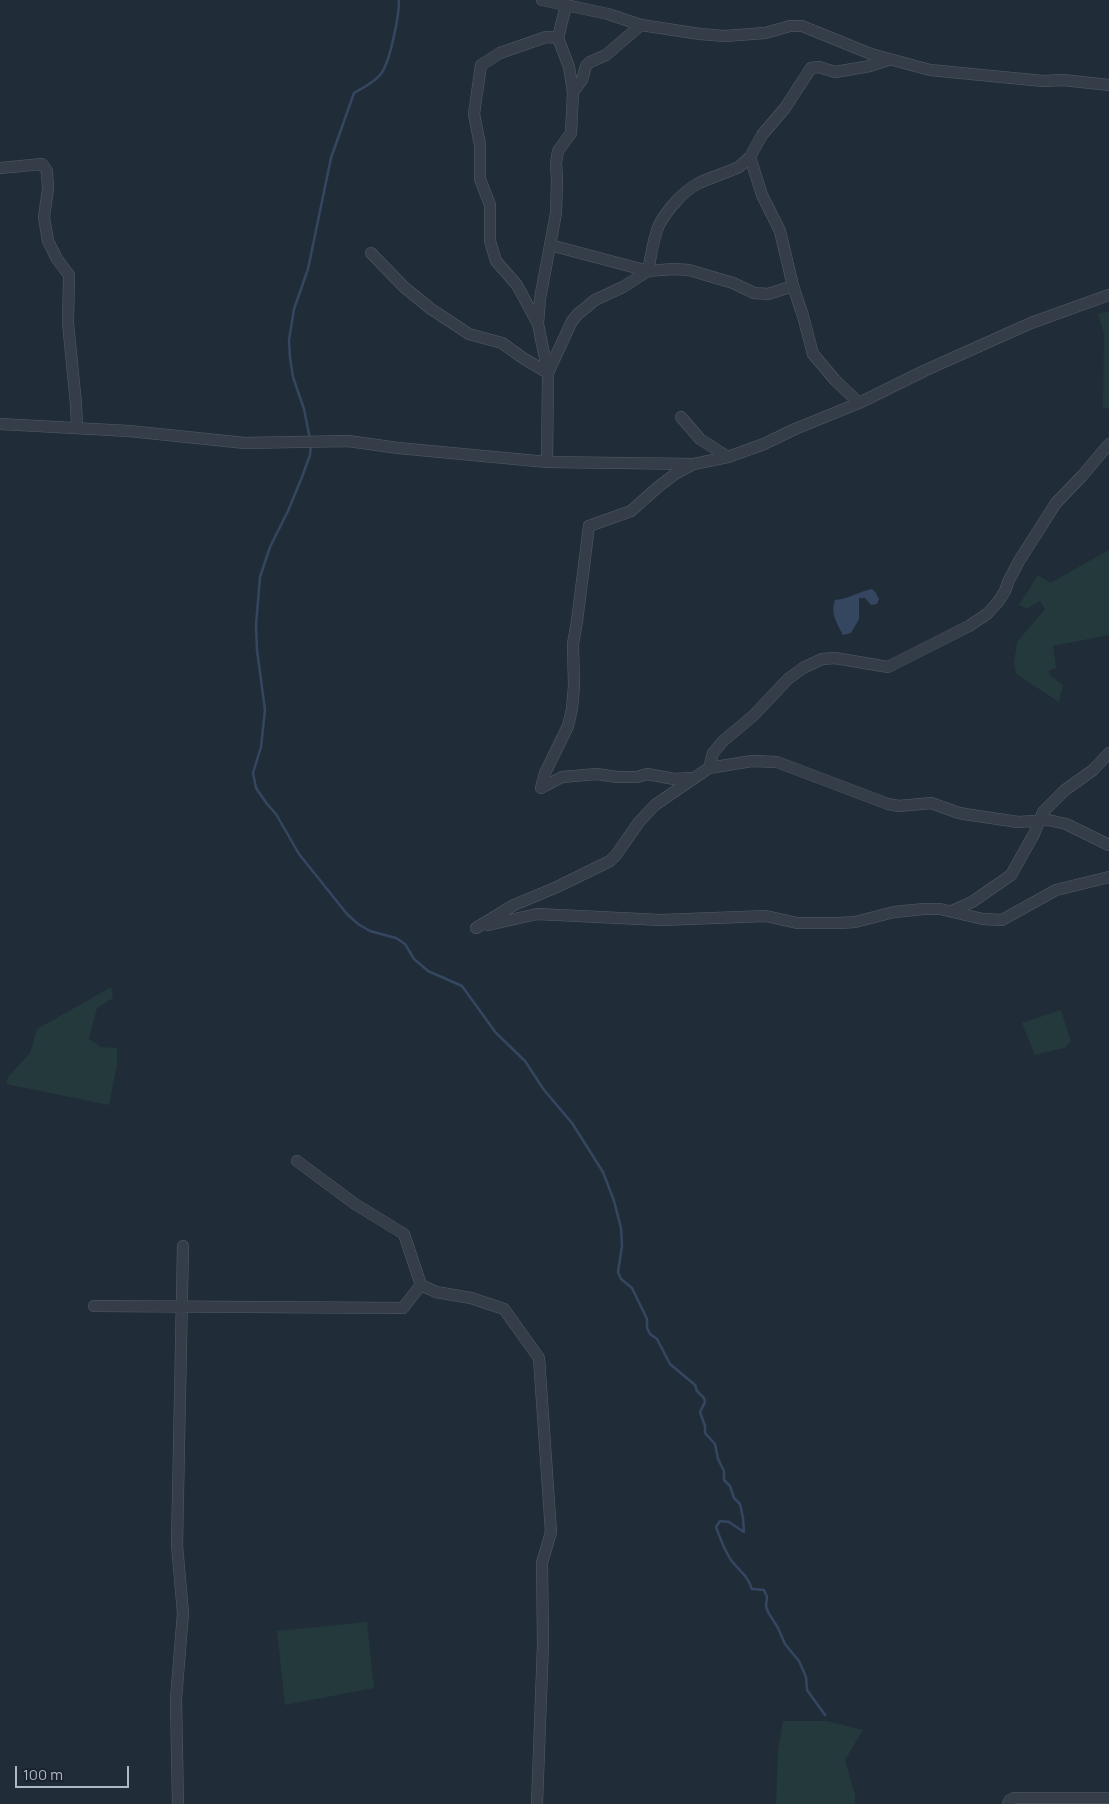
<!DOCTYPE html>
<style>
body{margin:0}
#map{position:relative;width:1109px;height:1804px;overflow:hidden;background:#212c39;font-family:Manrope,sans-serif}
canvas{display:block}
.scale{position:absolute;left:15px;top:1766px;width:114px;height:22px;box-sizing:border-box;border:2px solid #afb8c5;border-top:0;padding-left:6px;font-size:15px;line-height:18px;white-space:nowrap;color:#afb8c5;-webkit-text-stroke:4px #1a232e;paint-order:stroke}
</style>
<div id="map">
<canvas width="1109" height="1804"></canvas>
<div class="scale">100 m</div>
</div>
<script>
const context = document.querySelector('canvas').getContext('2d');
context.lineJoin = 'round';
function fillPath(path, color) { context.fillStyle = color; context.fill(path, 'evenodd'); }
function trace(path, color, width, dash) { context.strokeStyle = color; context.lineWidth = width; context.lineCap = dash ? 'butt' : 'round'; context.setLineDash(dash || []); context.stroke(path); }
const green = new Path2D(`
 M1109,311V409L1103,407L1104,334L1098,314Z
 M1109,550V635L1053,646L1056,668L1048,671L1051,676L1063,685L1059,702L1016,674L1014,663L1017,642L1045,609L1040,601L1027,609L1019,605L1038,575L1050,583Z
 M111,987L113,998L97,1008L89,1039L101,1047L117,1048V1065L109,1105L6,1084L8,1077L30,1053L37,1029Z
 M1061,1010L1071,1042L1064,1048L1035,1055L1022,1023Z
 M367,1622L374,1688L285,1705L277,1631Z
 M783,1721H827L863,1730L845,1760L855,1795V1804H776L778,1750Z`);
const water = new Path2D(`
 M872,589L876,593L879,599L877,604L871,605L865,598H859V619L851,633L843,635C837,624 830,612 835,600C849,599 858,592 872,589Z`);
const stream = new Path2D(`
 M310,439L304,409L293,377L290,358L289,340L294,309L308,269L331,158L354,93C363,88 373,83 380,75C390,64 399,16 399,0
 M311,444L310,455L302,477L288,511L270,547L260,577L256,625L257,650L265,710L261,747L253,773L256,788L267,804L276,814L299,854L347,914L358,924L370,931L396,938L405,944L414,959L428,971L462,986L496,1033L525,1061L544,1090L572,1123L603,1172L614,1201L621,1228L622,1246L618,1272L621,1279L632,1288L647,1319V1328L650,1334L657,1339L670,1364L695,1385L697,1391L704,1398L705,1402L700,1412L705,1426V1433L715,1444L718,1459L724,1471V1480L730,1486L734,1498L740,1504L743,1518L744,1532L729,1522L720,1521L716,1527C720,1538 724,1550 731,1560C740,1572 746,1573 752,1589L764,1590L767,1597L766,1606L768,1612L778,1628L785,1644L799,1661L806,1677L807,1690L825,1715`);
const minor = new Path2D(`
 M542,0L608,14L641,25L700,34L725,36L765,33L790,26H802L871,54L930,70L1043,81L1063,80L1109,85
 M558,38L569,67L573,92
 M750,157L762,195L780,231L793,286L803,316L813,354L835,380L859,403
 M0,168L42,164L47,171L48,189L44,217L48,241L57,259L69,275L68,323L76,404L77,428
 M550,245L648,271L673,269L689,270L733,283L754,293L768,294L793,286
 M371,253L404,287L431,309L469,334L502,343L523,358L548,373L572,321L578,314L595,300L623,287L648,271C651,256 653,239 659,225C667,210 683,191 699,183C712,177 726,173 739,167L750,157L762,135L785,108L811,68L819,67L835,72L870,66L888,60
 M538,323L540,299L556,213L557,180L556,163L558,151L571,133L573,92L582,80L586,66L590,62L606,55L641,25
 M681,417L700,439L728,457
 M0,424L129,431L245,443L348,441L398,448L547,462L694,464L728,457L764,444L795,429L859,403L926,370L1031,323L1109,295
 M547,462L548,373L538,324L517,285L496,261L490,241V205L480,179V145L474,114L481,65L500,53L546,37L558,38L566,5
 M709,768L713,753L723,741L753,716L788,679L803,668L822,659L835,658L888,667L969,626L987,614L998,602L1005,591L1008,582L1019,561L1056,503L1082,476L1109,444
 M541,788L545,773L568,726L572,709L574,686L573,644L577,621L589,526L631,511L658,487L675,474L690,466
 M541,788L562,777L597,774L617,777H637L647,774L674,779L691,778
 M952,911L972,902L1011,875L1034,834L1043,812L1065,790L1093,770L1109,753
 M488,925L537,914L661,920L766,916L797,923H840L855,922L894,912L924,909H940L983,919L1002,920L1056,890L1109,877
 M476,928L514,905L557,887L610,861L616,855L639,822L655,805L709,768L752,761L777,762L888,804L899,806L931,803L959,813L971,815L1018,822L1048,820L1066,824L1109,845
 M297,1161L355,1204L404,1234L421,1285L436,1292L471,1298L504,1309L539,1358L551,1532L542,1563L543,1644L537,1804
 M94,1306L403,1308L421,1285
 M178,1804L176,1699L183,1613L177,1545L183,1246
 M1008,1804L1010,1800L1014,1798H1109`);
fillPath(green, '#24393b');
fillPath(water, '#354760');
trace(stream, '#354760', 2.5);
trace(minor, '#525b67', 12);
trace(minor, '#353d49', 11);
</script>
